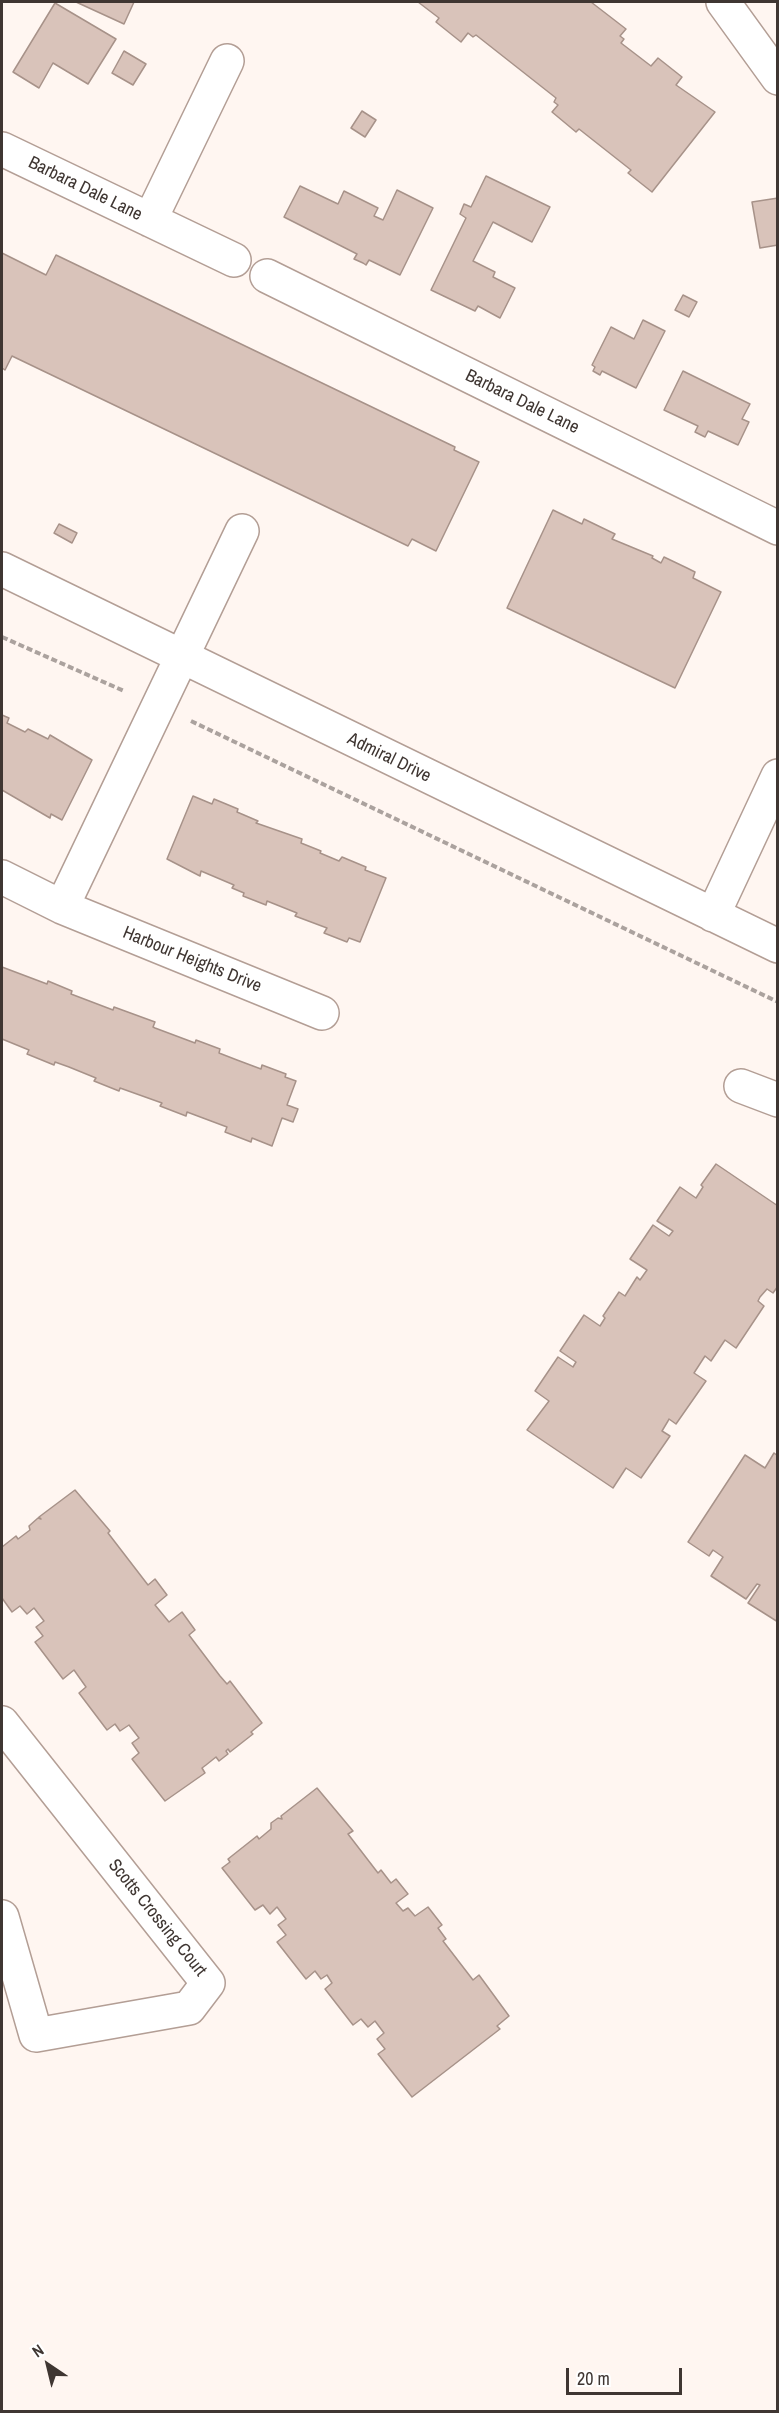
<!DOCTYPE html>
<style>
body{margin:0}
#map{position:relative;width:779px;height:2413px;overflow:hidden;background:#fff6f1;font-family:"Archivo Narrow",sans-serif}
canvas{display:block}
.frame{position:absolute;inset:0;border:3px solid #3f3632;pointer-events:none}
.north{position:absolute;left:18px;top:2335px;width:60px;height:60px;-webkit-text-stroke:4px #fff;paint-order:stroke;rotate:325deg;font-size:16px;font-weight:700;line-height:24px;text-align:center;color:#3f3632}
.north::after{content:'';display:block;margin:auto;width:21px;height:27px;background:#3f3632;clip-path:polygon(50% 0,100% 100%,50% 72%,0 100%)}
.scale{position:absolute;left:566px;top:2368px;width:116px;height:27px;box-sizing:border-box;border:3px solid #3f3632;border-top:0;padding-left:8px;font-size:18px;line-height:21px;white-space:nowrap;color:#3f3632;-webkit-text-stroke:4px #fff;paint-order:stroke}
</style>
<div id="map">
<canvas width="779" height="2413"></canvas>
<div class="frame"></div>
<div class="north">N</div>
<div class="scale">20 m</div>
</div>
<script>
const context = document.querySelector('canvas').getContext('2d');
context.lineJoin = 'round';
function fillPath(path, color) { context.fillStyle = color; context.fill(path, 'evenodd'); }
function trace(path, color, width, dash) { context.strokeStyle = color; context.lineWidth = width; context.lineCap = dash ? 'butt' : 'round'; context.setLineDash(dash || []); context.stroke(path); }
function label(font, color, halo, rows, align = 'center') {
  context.font = font + ' "Archivo Narrow",sans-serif'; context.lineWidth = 4.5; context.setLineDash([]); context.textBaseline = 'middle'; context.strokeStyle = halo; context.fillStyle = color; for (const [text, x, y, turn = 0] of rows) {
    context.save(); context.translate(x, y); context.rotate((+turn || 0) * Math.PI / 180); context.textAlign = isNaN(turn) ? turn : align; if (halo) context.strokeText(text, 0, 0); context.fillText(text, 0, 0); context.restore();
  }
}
const building = new Path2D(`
 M76,2H134L124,24Z
 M418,2H591L626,29L620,36L624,39L621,43L651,66L658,58L682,77L676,85L715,112L652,192L628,173L631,170L579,129L576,132L552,112L558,105L554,102L556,98L476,35L473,37L468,33L461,42L436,22L439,18Z
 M55,3L116,39L88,84L53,63L39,88L13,72Z
 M124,51L146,64L133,85L112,73Z
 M362,111L376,120L365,137L351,128Z
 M486,176L550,207L532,242L493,222L473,261L495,272L493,277L515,288L500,318L478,306L475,311L431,290L466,218L460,214L464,204L471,207Z
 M300,186L338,204L344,191L378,208L374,216L383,220L397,190L433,208L400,275L369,260L366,265L363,263L354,259L357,254L284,217Z
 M778,198V245L760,248L752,202Z
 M2,253L46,275L56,255L455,447L454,450L479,462L436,551L412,539L408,546L12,356L5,370L2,368Z
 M683,295L697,302L689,317L675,310Z
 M643,320L665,331L636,388L602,371L600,375L593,371L595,367L592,365L611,327L634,339Z
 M683,371L750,404L742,419L749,422L738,445L708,431L705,437L695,432L698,426L664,410Z
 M553,510L582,524L584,519L615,534L612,539L653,556L652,558L661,563L664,557L687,568L695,572L693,578L721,592L675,688L507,608Z
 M59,524L77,533L72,543L54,533Z
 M2,715L9,718L7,723L25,732L28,729L48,739L50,735L92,760L62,820L51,814L50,818L2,790Z
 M193,796L212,804L214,799L238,809L237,812L258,821L256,823L302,839L301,843L321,851L320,853L339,861L342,857L366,867L365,870L386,878L360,942L349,938L347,942L324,933L327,928L295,916L297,913L267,901L266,905L243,896L244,893L232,888L234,885L201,871L200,876L167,859Z
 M2,967L47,984L48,981L72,991L71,994L113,1010L114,1007L155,1022L153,1027L155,1028L195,1043L196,1040L220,1049L219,1053L237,1060L261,1069L262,1065L286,1074L285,1077L296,1081L287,1105L298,1109L293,1122L282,1118L272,1146L252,1138L251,1142L225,1132L227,1127L187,1112L186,1116L160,1106L162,1103L120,1088L119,1091L94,1081L96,1078L69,1067L55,1062L54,1065L27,1054L29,1050L2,1039Z
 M716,1164L778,1206V1286L773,1293L767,1289L760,1297L758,1301L764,1306L736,1348L725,1340L711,1361L705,1356L694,1373L706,1381L676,1424L669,1419L668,1421L662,1431L670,1436L641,1478L626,1468L613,1488L527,1430L549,1401L535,1391L558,1357L573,1367L576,1362L560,1351L584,1315L600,1326L605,1318L603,1316L619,1292L625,1296L637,1277L640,1280L647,1270L630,1259L653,1225L669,1236L673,1231L657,1221L680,1187L696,1198L703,1187L701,1185Z
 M774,1453L778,1456V1622L748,1603L760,1585L757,1584L746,1599L711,1576L723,1557L713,1550L709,1556L688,1542L745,1455L765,1468Z
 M75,1490L110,1531L108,1533L148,1585L155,1579L167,1595L155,1605L169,1622L182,1612L195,1630L189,1635L220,1676L227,1684L230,1681L262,1723L251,1732L253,1734L230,1752L228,1749L226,1751L228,1754L219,1761L216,1757L206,1765L202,1768L205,1773L165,1801L132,1759L139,1753L132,1743L139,1738L129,1725L120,1731L115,1724L107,1730L79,1693L86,1687L74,1670L63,1679L35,1642L43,1636L36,1627L44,1621L34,1608L27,1614L20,1606L12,1612L2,1598V1547L16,1536L18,1539L30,1530L29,1526L38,1518L41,1519L39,1517Z
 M317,1788L353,1831L348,1834L378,1873L381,1870L391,1883L396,1879L408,1894L396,1903L403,1911L408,1908L415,1916L428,1907L442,1925L438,1928L446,1939L443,1941L473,1980L479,1975L509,2016L497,2026L500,2029L412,2097L378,2054L385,2049L377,2039L384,2033L375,2021L368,2027L361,2019L353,2025L325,1989L332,1983L327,1975L321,1979L315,1971L306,1979L277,1942L286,1935L278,1925L286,1919L277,1907L270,1914L263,1905L255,1910L222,1868L230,1862L228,1859L257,1836L259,1839L271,1829V1823L278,1818L282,1819L281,1816Z`);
const path = new Path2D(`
 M2,637L124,691
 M191,721L778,1002`);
const minor = new Path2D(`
 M723,2L778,78
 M2,149L234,260
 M150,220L227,61
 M267,276L778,528
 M2,569L778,946
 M2,877L62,907L322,1013
 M62,907L242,531
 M713,915L778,776
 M741,1086L778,1100
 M2,1723L208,1983L189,2008L36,2035L2,1917`);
const streetNames = [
 ["Barbara Dale Lane",85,189,26],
 ["Barbara Dale Lane",522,402,26],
 ["Admiral Drive",389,758,26],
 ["Harbour Heights Drive",192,960,22],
 ["Scotts Crossing Court",157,1918,51]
];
fillPath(building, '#d9c3ba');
trace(building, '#a79289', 1.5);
trace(minor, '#b39e95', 36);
trace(path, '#aba29e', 4, [6, 3]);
trace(minor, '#fff', 33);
label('18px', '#3f3632', '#fff', streetNames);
</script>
